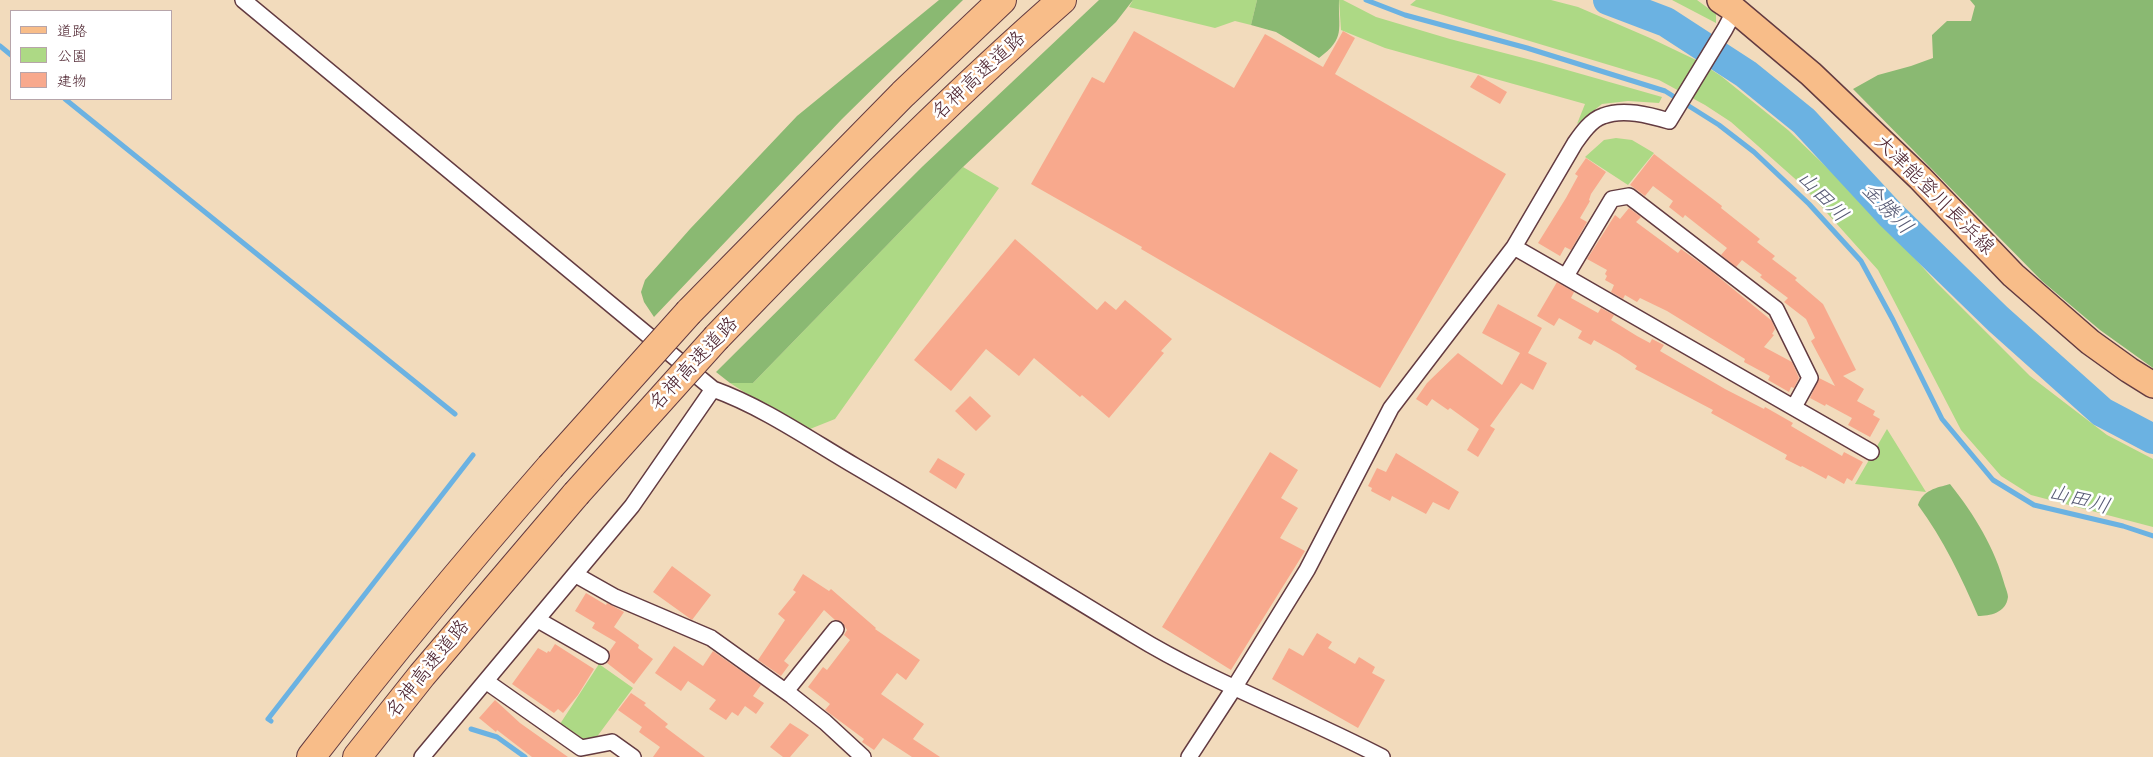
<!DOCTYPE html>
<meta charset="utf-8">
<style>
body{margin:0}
#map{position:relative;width:2153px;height:757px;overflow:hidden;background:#f2dbbc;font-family:Caveat,"Klee One",sans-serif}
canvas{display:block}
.legend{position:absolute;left:10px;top:10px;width:162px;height:90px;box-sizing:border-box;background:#fff;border:1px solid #b7a5aa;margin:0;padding:6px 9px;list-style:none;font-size:15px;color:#4a1f2b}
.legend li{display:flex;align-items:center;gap:10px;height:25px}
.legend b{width:25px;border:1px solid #b7a5aa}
</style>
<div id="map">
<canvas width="2153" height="757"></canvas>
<ul class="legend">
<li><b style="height:6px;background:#f8bd89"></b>道路</li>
<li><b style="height:14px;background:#add985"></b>公園</li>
<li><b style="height:14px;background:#f8a98d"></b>建物</li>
</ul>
</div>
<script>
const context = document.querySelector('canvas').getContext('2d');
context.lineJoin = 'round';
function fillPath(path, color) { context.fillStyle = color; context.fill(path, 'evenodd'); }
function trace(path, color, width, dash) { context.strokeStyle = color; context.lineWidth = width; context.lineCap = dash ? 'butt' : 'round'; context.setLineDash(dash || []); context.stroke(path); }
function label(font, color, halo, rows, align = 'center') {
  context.font = font + ' Caveat,"Klee One",sans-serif'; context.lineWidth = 5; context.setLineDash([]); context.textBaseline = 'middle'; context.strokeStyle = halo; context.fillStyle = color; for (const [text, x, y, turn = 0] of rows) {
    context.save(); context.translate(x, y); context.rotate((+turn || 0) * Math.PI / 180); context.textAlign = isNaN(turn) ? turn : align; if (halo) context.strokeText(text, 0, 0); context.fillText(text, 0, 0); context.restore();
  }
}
const green = new Path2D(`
 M1133,0H1257L1251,25L1235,21L1215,28L1129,7Z
 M1339,0H1343L1376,17L1450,39L1539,62L1662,97L1659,103L1628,101L1602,104L1577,124L1585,104L1385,48L1341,30Z
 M1416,0H1551L1578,7L1650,38L1696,60L1721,76L1788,130L1872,211L1936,282L2030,376L2107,435L2153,459V527L2031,495L2001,476L1961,430L1878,270L1802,185L1731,122L1705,105L1659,80L1410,5Z
 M1672,0H1697L1716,14V23Z
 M1616,138L1632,140L1654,153L1628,185L1585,157L1604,140Z
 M963,167L999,188L835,419L805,431L730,383H753Z
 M1887,429L1926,492L1855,484Z
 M599,664L633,688L596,738L582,740L560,724Z`);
const forest = new Path2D(`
 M939,0H963L842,119L654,317L644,302L641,292L645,280L690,229L797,116Z
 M1099,0H1133L1116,22L963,167L753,383H730L716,372L923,166Z
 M1257,0H1339C1338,29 1346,38 1319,58L1276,32L1251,25Z
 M1970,0H2153V368L2100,330L2042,281L1853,89L1878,75L1911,66L1933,58L1932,35L1947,21H1971L1975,6Z
 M1950,484C1974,514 1995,548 2005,586C2006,589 2008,594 2008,597C2006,613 1990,616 1978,616C1962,578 1943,539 1918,505C1923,490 1936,488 1950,484Z`);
const stream = new Path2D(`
 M1366,0L1405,15L1527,48L1665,91L1719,125L1754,152L1809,204L1861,261L1893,320L1942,419L1993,480L2034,505L2123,526L2153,536
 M0,46L11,55
 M65,99L455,414
 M271,721L268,719L473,455
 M471,729L497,737L525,757`);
const river = new Path2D(`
 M1608,0L1666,22L1746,74L1804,121L1891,215L1998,319L2102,412L2153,439`);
const building = new Path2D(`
 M1134,31L1234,88L1265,34L1323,67L1343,31L1355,38L1335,74L1506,174L1380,388L1141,249L1142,247L1031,184L1092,77L1104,83Z
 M1478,75L1507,92L1500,104L1470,87Z
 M1654,154L1722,206L1721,208L1760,239L1757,242L1775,256L1772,259L1797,278L1795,280L1823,304L1856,370L1843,376L1864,389L1857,401L1875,411L1873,415L1880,419L1870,437L1848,425L1852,418L1826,404L1825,406L1810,398L1819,378L1835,386L1811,341L1815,338L1806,319L1784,302L1788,298L1760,277L1762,275L1742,260L1736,267L1721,255L1727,248L1685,215L1683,218L1669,207L1673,201L1653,186L1645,196L1630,185Z
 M1586,158L1606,172L1591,194L1589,200L1590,201L1580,218L1587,222L1571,250L1565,247L1560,256L1538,243L1566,198L1578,176L1575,174Z
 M1629,208L1641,217L1636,222L1678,253L1681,249L1710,270L1772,321L1775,329L1772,334L1774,335L1764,347L1792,362L1799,378L1794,388L1791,387L1789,392L1768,380L1770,376L1744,362L1745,359L1667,311L1640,298L1637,302L1625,295L1623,299L1611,292L1614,285L1605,280L1607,276L1605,274L1607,270L1587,259L1615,215L1620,219Z
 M1015,239L1097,310L1105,301L1116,310L1125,300L1172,339L1161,351L1164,353L1109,418L1082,395L1080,397L1034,358L1019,376L986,349L951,391L914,360Z
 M1557,282L1574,292L1571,298L1598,313L1601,308L1614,315L1611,320L1637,336L1650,343L1652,339L1664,345L1660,351L1725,389L1764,409L1765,407L1793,423L1791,426L1842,456L1844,452L1863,462L1852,481L1847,478L1844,484L1828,475L1826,479L1802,466L1801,467L1785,459L1787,455L1711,413L1713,410L1635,369L1637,366L1619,354L1594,340L1591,345L1578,338L1582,331L1559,318L1554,326L1537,316Z
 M1498,304L1542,328L1528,353L1547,363L1533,390L1521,383L1490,426L1495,429L1478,457L1467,450L1479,429L1450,408L1448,410L1432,399L1427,406L1416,399L1427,383L1458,353L1502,385L1520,353L1482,333Z
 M970,396L991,416L976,431L955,411Z
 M1270,452L1298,470L1281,498L1298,508L1280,538L1305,551L1231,670L1162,627Z
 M1396,453L1459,492L1449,510L1433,502L1426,514L1392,496L1390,501L1371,491L1372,488L1368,486L1377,468L1386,472Z
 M938,458L965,474L956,489L929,472Z
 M672,566L711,595L692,620L653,592Z
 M803,574L829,591L831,589L876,628L875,629L920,660L906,680L897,673L881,694L924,724L913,739L940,757H912L883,738L874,750L862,742L864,739L825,710L830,704L808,687L823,667L827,670L850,640L844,635L847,630L842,622L835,620L824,610L784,661L789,665L781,676L758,660L785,620L778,614L796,592L793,590Z
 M586,593L606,605L607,603L624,612L614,627L639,645L638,648L653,659L634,684L607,663L610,656L609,652L616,642L592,628L595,623L575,611Z
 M1317,633L1332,642L1328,648L1355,664L1359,657L1375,667L1372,673L1385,680L1358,728L1272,679L1289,648L1303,656Z
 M555,644L594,669L578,695L563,713L558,709L554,713L512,684L538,648L547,653L548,651L550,652Z
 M674,646L703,666L713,651L761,685L753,696L764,703L756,714L745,706L738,716L732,712L726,720L709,709L716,700L688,681L681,691L655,673Z
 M631,693L646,703L644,705L668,724L665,727L705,757H653L660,747L639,732L642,727L618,710Z
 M495,700L520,723L568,757H532L497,730L496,732L479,718Z
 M790,723L809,735L790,757H783L770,747Z`);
const minor = new Path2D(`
 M243,0L713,389C763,407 809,439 855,466C949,521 1041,579 1134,635C1212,683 1300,714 1382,757
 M1514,247L1871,452
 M1566,276L1612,199L1629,196L1776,309L1810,378L1794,407
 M576,575L615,597L711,638L792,696L825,722L863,757
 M538,620L601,656
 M487,682L581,748L612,742L633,757
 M786,691L836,629
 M422,757L632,506L713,389
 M1189,757L1234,688L1307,570L1391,408L1514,247L1575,143C1582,133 1591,120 1603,116C1623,108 1649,115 1669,121L1725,29L1735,10`);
const primary = new Path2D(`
 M1720,0L1735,10L1811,74L1920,178L2013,275L2090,342L2129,370L2153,385`);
const motorway = new Path2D(`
 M689,312L903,94L1002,0
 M717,337C829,221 941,106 1062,0
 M311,757C387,658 467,562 550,467
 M357,757L422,675L576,494`);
const motorwayBridge = new Path2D(`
 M550,467L689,312
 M576,494L717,337`);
const streetNames = [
 ["名神高速道路",979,76,-43],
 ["大津能登川長浜線",1934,195,45],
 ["名神高速道路",694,364,-47],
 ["名神高速道路",428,669,-51]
];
const waterNames = [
 ["山田川",1822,197,46],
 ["金勝川",1887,209,46],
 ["山田川",2079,500,15]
];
fillPath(green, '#add985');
fillPath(forest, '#8ab972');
trace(stream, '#6bb2e2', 5);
trace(river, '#6bb2e2', 30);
fillPath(building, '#f8a98d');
trace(minor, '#633b41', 18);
trace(primary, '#633b41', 28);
trace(motorway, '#633b41', 30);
trace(minor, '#fff', 15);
trace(primary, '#f8bd89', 25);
trace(motorway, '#f8bd89', 28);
trace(motorwayBridge, '#633b41', 30, []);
trace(motorwayBridge, '#f8bd89', 28);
label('20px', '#4a1f2b', '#fff', streetNames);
label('italic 21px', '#575a74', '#fff', waterNames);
</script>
